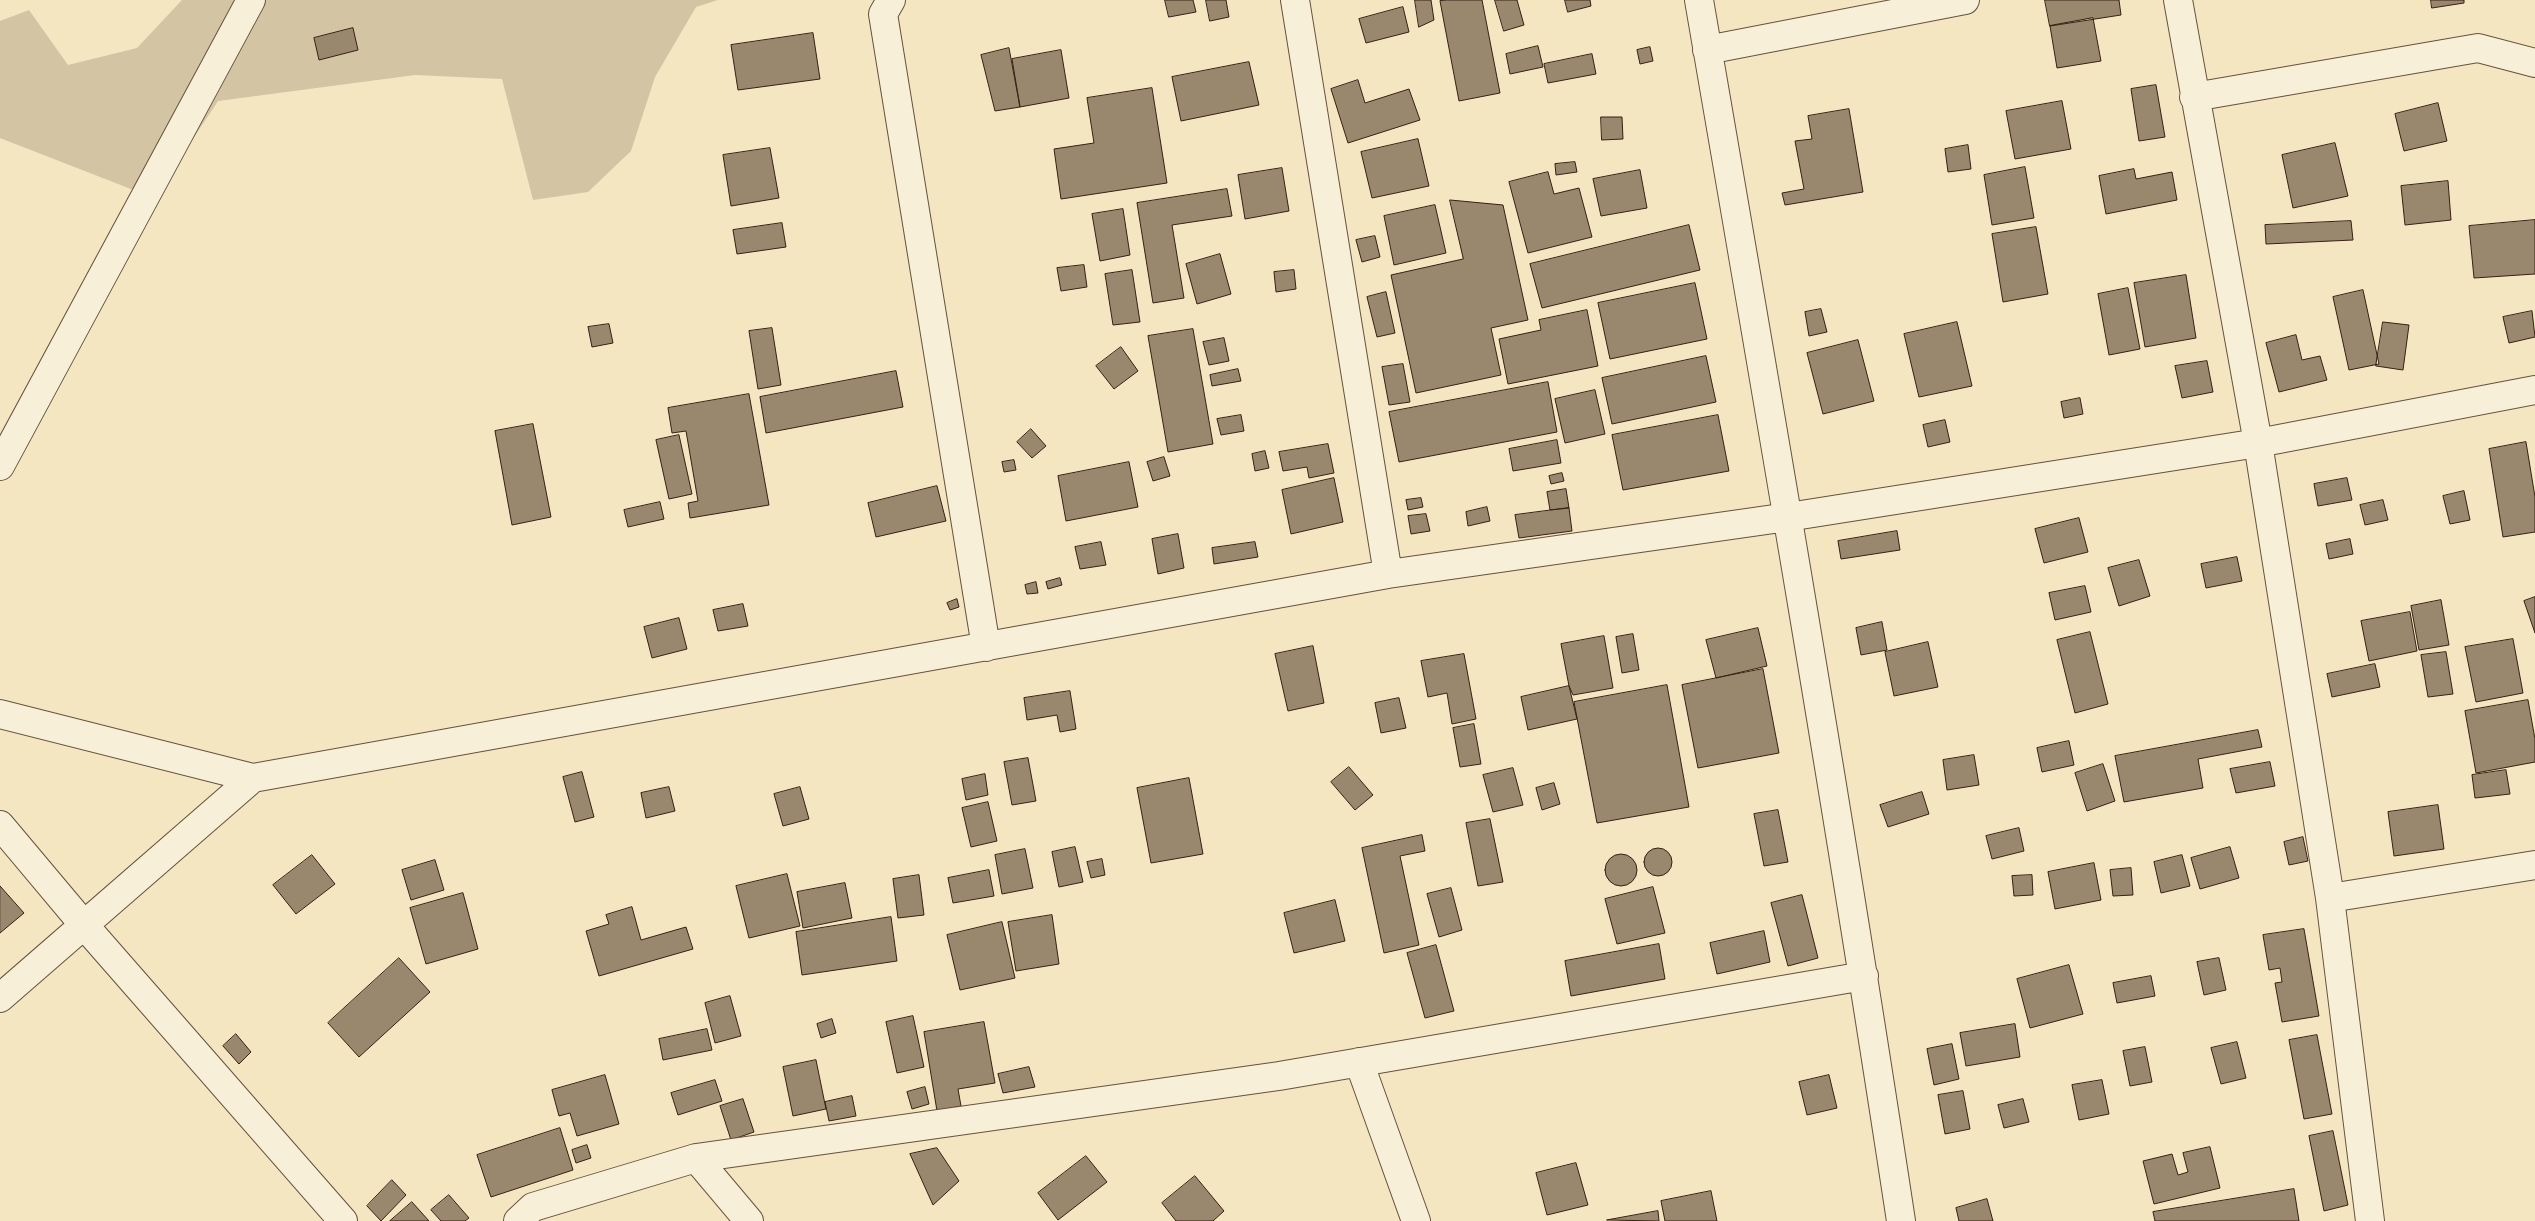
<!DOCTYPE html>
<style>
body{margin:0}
canvas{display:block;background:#f3e6c1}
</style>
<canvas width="2535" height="1221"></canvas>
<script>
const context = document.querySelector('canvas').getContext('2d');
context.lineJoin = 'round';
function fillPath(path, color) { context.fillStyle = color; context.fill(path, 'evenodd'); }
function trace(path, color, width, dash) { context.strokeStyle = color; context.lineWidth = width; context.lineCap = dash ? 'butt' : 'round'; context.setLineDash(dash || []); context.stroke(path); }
const green = new Path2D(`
 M182,0H718L696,7L655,77L631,151L588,192L533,200L502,79L415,75L218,101L154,198L0,138V21L29,10L68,65L137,48Z`);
const building = new Path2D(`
 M1165,0H1193L1196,12L1169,17Z
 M1206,0H1226L1229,17L1210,21Z
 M1415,0H1431L1434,20L1419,27Z
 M1448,0H1482L1500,93L1459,101L1440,1Z
 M1495,0H1517L1524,25L1504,31Z
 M1565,0H1590L1591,6L1568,12Z
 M2045,0H2119L2121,15L2050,26Z
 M2431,0H2464V3L2432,8Z
 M1403,7L1409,32L1366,43L1359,19Z
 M2093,18L2101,61L2057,68L2050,26Z
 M353,28L358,50L319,60L314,38Z
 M813,33L820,79L738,90L731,45Z
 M1538,46L1543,67L1510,74L1506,54Z
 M1650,47L1653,61L1640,64L1637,50Z
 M1009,48L1020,107L995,111L981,55Z
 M1061,50L1069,98L1020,107L1012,59Z
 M1592,54L1596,74L1548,83L1544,64Z
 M1249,62L1259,105L1181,121L1172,77Z
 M1358,80L1365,103L1409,89L1420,120L1348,143L1331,89Z
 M2156,85L2165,137L2139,141L2131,89Z
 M1152,88L1167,183L1061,199L1054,149L1094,143L1087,98Z
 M2062,101L2071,149L2015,159L2006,111Z
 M2438,103L2447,141L2404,151L2395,114Z
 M1849,109L1863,192L1785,205L1782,193L1804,189L1795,141L1812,139L1808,116Z
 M1601,117H1622L1623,139L1602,140Z
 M1418,139L1429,186L1372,198L1361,152Z
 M2335,143L2348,196L2293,208L2282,155Z
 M1968,145L1971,169L1948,172L1945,149Z
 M770,148L779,198L731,206L723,155Z
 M1575,162L1577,172L1556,175L1555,164Z
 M2025,167L2034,218L1992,225L1984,175Z
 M1282,168L1289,211L1245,219L1238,175Z
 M2134,169L2136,179L2172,172L2177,200L2106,214L2099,176Z
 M1640,170L1647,208L1601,216L1593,179Z
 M1548,172L1554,194L1579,188L1592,237L1528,253L1509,182Z
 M2448,181L2451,220L2405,225L2401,186Z
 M1227,189L1232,216L1172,225L1184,298L1153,303L1137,203Z
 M1450,200L1503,205L1528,320L1491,328L1501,375L1416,393L1391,275L1463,259Z
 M1435,205L1446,253L1394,265L1384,216Z
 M1123,209L1130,255L1100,261L1092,214Z
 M2535,220V274L2474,278L2469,226Z
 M2351,221L2353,240L2266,244L2265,225Z
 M782,223L786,247L737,254L733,230Z
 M1689,225L1700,270L1542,308L1530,264Z
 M2036,227L2048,294L2003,302L1992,234Z
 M1375,236L1380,257L1362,262L1356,240Z
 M1220,254L1231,294L1197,304L1186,264Z
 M1084,265L1087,287L1061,291L1057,268Z
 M1132,270L1140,322L1113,325L1105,274Z
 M1294,270L1296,289L1276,292L1274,272Z
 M2186,275L2196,338L2145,347L2134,283Z
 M1695,283L1707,339L1610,359L1598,303Z
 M2128,288L2140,349L2109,355L2098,294Z
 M2363,290L2379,364L2349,370L2333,297Z
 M1386,292L1395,333L1377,337L1367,297Z
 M1821,309L1827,332L1809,336L1805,312Z
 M1587,310L1598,366L1508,384L1499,339L1541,330L1539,320Z
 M2532,311L2535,337L2509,343L2503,317Z
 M1957,322L1972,386L1919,397L1904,334Z
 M2383,322L2409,325L2403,370L2376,366Z
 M609,324L613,343L592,347L588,327Z
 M772,328L781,385L758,389L749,331Z
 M1193,329L1213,444L1168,452L1148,336Z
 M2296,335L2302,360L2320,356L2327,380L2279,392L2266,343Z
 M1224,338L1229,361L1209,365L1203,342Z
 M1858,340L1874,401L1823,414L1807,353Z
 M1121,347L1138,371L1114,389L1096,366Z
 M1706,356L1716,402L1612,424L1602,378Z
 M2207,361L2213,392L2182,398L2175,366Z
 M1403,364L1410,402L1389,405L1382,367Z
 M1238,369L1241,381L1212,386L1210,375Z
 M896,371L903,407L766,433L760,397Z
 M1548,382L1557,432L1399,462L1389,412Z
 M1595,390L1605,434L1565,443L1555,399Z
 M749,394L769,505L690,518L688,503L698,501L686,431L672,433L668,408Z
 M2080,398L2083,414L2064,418L2061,402Z
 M1241,415L1244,431L1221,435L1217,419Z
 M1718,415L1729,471L1623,490L1612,435Z
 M1945,420L1950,442L1928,447L1923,425Z
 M533,424L551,517L512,525L495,431Z
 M1031,429L1046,446L1032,458L1017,442Z
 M679,435L692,494L669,499L656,440Z
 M1557,440L1561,463L1513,471L1509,449Z
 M2526,442L2535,497V532L2503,537L2489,449Z
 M1328,444L1334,473L1309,478L1307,467L1283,471L1279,452Z
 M1265,451L1269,468L1255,471L1252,454Z
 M1164,457L1170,476L1153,481L1147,462Z
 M1014,460L1016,470L1004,472L1002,462Z
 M1129,462L1138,507L1066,521L1058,476Z
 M1562,473L1564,481L1551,484L1549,476Z
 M1334,478L1343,522L1291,534L1282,490Z
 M2347,478L2352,500L2318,506L2314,484Z
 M937,486L946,521L876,537L868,503Z
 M1566,489L1569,508L1550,510L1547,492Z
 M2464,491L2470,520L2450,524L2443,496Z
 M1421,498L1423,507L1408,510L1406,500Z
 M2383,500L2388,520L2365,525L2360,505Z
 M660,502L664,519L628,527L624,510Z
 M1487,507L1490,521L1468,526L1466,512Z
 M1569,508L1572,531L1519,538L1515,515Z
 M1426,514L1430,531L1411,534L1408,516Z
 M2079,518L2088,552L2044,563L2035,529Z
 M1897,531L1900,550L1841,559L1838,541Z
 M1178,534L1184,568L1158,574L1152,539Z
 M2350,539L2353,554L2329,559L2326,544Z
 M1101,542L1106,565L1080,569L1075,547Z
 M1255,542L1258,557L1214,564L1212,548Z
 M2237,557L2242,581L2206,588L2201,564Z
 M2139,560L2150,596L2119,606L2108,568Z
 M1060,578L1062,585L1048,589L1046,582Z
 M1036,582L1038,593L1027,594L1025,585Z
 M2085,586L2091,612L2055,620L2049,593Z
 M2535,597V633L2524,601Z
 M957,599L959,607L950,610L947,603Z
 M2441,600L2449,645L2419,650L2411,606Z
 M743,604L748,626L718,631L713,610Z
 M2410,612L2417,651L2369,661L2361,621Z
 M679,618L687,649L652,658L644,627Z
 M1882,622L1887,650L1861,655L1856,628Z
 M1758,628L1767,666L1716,678L1706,640Z
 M2090,632L2108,704L2075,713L2057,640Z
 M1633,634L1639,670L1622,673L1616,637Z
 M1604,636L1613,688L1573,695L1569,686L1561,644Z
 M2513,639L2523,693L2476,702L2465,647Z
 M1928,642L1938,687L1894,696L1885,652Z
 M1313,646L1324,703L1288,711L1275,654Z
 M2446,652L2453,694L2428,697L2421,655Z
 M1464,654L1476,719L1452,724L1447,693L1428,697L1421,661Z
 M2375,664L2380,687L2332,697L2327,674Z
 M1763,669L1779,753L1698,768L1682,685Z
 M1667,685L1689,807L1597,823L1574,702Z
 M1569,686L1577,719L1528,730L1521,697Z
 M1070,691L1076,729L1060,732L1057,715L1027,720L1024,698Z
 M1399,698L1406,728L1381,733L1375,703Z
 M2528,700L2535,739V762L2476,773L2465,711Z
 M1474,724L1481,764L1460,767L1453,728Z
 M2258,730L2262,747L2198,759L2203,788L2124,802L2115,756Z
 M2069,741L2074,765L2042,772L2037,748Z
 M1974,755L1979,785L1947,790L1943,760Z
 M1028,758L1036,801L1012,805L1004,762Z
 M2270,762L2275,786L2236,793L2230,769Z
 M2103,764L2115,801L2087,811L2075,773Z
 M1349,767L1373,795L1355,810L1331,782Z
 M1513,768L1523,805L1493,812L1483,775Z
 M2506,770L2510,794L2475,798L2472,775Z
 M582,772L594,817L575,822L563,777Z
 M985,774L988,795L966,800L962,779Z
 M1189,778L1203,854L1151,863L1137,788Z
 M1554,783L1560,804L1542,810L1536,788Z
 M669,787L675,811L646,818L641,793Z
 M800,787L809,819L783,826L774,794Z
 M1922,792L1929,814L1888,827L1880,805Z
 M988,802L997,841L971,847L962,808Z
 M2438,805L2444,849L2394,856L2388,812Z
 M1778,810L1788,862L1764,866L1754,814Z
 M1490,819L1503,882L1478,886L1466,823Z
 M2019,828L2024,851L1992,859L1986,836Z
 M1422,835L1425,851L1400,856L1419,945L1384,953L1362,848Z
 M2303,837L2308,861L2289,865L2284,842Z
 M1075,847L1083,882L1059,887L1052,852Z
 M2230,847L2239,878L2200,889L2191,858Z
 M1644 862a14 14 0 1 1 28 0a14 14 0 1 1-28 0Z
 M1025,849L1033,888L1002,894L995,855Z
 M1605 870a16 16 0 1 1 32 0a16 16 0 1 1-32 0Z
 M312,855L335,884L296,914L273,885Z
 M2182,855L2190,886L2161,893L2154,862Z
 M1102,859L1105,875L1091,878L1087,862Z
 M435,860L444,890L411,900L402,870Z
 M2094,863L2101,900L2055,909L2048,872Z
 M2131,868L2133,895L2113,896L2110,870Z
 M989,870L994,896L953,903L948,878Z
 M787,874L800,926L749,938L736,886Z
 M919,875L924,915L898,918L893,879Z
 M2032,875L2033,895L2014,896L2012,876Z
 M845,883L852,918L803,928L797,892Z
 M0,886L24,913L0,933Z
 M1653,887L1665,933L1617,944L1605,899Z
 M1451,888L1462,930L1439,937L1427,894Z
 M463,893L478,949L426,964L410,908Z
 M1802,895L1818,958L1788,966L1771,903Z
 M1335,900L1345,941L1294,953L1284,913Z
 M632,907L641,940L686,927L693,949L599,976L586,931L609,924L606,915Z
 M1052,915L1059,964L1016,971L1008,922Z
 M891,917L897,961L802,975L796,932Z
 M1002,922L1015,978L960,990L947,935Z
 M2304,929L2319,1016L2282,1022L2275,983L2282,982L2280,968L2269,970L2263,935Z
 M1764,931L1770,962L1717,974L1710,943Z
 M1659,944L1665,979L1571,996L1565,961Z
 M1436,945L1454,1011L1425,1018L1407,953Z
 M399,958L430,992L359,1057L328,1023Z
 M2219,958L2226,990L2204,995L2197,962Z
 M2069,965L2083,1014L2030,1028L2017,979Z
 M2151,976L2155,996L2117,1003L2113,983Z
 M730,996L741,1036L715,1043L705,1003Z
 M913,1016L924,1067L897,1073L886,1022Z
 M832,1019L836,1033L821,1038L817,1024Z
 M984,1022L995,1083L958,1089L961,1106L937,1111L924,1032Z
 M2015,1024L2020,1057L1966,1066L1960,1033Z
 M707,1029L712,1050L663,1060L659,1039Z
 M236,1034L251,1052L239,1064L223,1046Z
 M2317,1035L2332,1114L2304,1119L2289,1040Z
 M2237,1042L2246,1078L2221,1084L2211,1048Z
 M1952,1044L1959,1079L1934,1085L1927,1049Z
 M2145,1047L2152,1082L2130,1086L2123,1051Z
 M816,1060L826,1109L793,1116L783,1067Z
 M1029,1067L1035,1087L1003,1093L998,1074Z
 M605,1075L619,1124L577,1136L570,1113L559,1116L552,1090Z
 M1829,1075L1837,1108L1807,1115L1799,1082Z
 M715,1080L722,1101L678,1115L671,1093Z
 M2102,1080L2109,1114L2079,1120L2072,1085Z
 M925,1087L929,1104L912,1109L907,1092Z
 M1963,1091L1970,1129L1945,1134L1938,1095Z
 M852,1096L856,1116L829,1121L825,1102Z
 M743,1099L754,1132L731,1140L720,1106Z
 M2023,1099L2029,1122L2004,1128L1998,1105Z
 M560,1128L573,1170L491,1197L477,1155Z
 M2333,1131L2348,1205L2324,1211L2309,1136Z
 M587,1145L591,1158L576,1163L572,1150Z
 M2210,1147L2220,1188L2154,1204L2143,1161L2172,1154L2178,1175L2188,1172L2183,1153Z
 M937,1148L959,1181L933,1205L910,1154Z
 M1086,1156L1107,1182L1058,1220L1038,1193Z
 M1576,1163L1588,1205L1547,1215L1536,1173Z
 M1195,1176L1224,1211L1213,1221H1176L1162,1203Z
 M392,1180L406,1195L381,1221L367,1206Z
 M2294,1189L2299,1221H2155L2153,1212Z
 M1711,1191L1717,1221H1665L1661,1201Z
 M449,1195L469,1218L465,1221H441L431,1210Z
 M1987,1199L1993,1221H1959L1956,1208Z
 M412,1202L429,1221H390Z
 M1658,1211L1659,1221L1607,1220Z`);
const minor = new Path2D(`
 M891,0L883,14L986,647
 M1295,0L1388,574
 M1699,0C1769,406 1839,813 1901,1221
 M2178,0L2258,443L2330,898L2370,1221
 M1707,50L1965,0
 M2194,97L2478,48L2535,63
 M0,466L251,0
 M0,714L253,778
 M0,825L84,925L343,1221
 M2330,898L2535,865
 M0,998L253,778L1388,574L1788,517L2258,443L2535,390
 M1359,1062L1416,1221
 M696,1158L749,1221
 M518,1221L533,1207L696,1158L1279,1076L1864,976`);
fillPath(green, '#d3c4a4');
fillPath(building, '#99876e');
trace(building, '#382014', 1);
trace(minor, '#67523f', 30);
trace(minor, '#f7efd7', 28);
</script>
